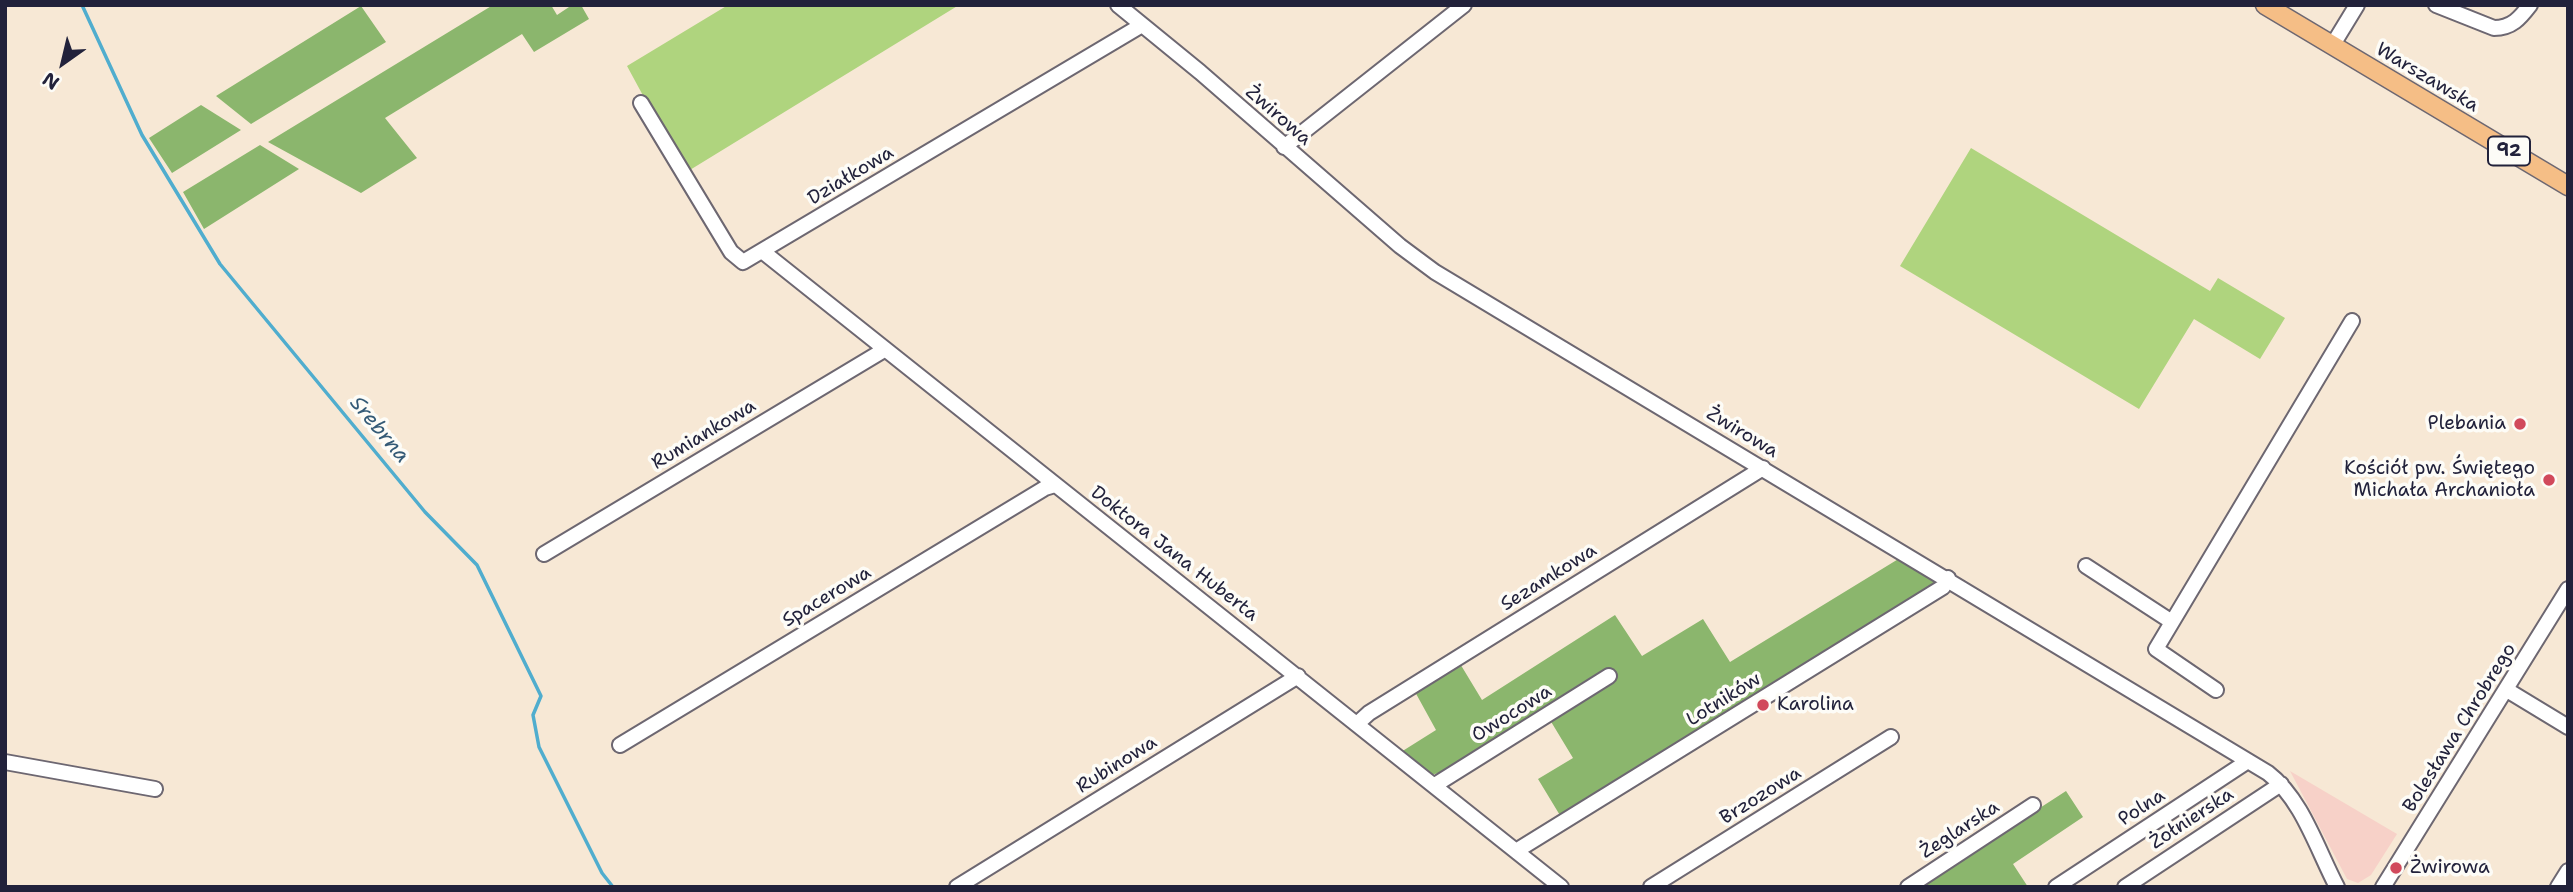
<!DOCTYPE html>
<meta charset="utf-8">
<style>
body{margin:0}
#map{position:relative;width:2573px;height:892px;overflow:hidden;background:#f7e8d5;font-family:"Shantell Sans",sans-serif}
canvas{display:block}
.frame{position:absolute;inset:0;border:7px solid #22223b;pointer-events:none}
.north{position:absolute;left:28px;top:28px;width:70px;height:70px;-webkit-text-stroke:5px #fdfcf7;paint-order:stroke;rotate:214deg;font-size:19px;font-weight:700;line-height:28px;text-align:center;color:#22223b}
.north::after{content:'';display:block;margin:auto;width:24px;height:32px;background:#22223b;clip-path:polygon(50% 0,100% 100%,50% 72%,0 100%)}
</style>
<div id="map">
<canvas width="2573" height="892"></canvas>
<div class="frame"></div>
<div class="north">N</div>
</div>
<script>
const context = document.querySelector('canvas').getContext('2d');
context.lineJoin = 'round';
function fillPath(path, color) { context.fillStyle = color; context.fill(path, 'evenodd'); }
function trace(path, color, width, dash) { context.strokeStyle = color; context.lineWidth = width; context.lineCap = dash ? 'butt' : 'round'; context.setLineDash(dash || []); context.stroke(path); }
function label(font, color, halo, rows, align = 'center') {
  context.font = font + ' "Shantell Sans",sans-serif'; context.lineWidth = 7; context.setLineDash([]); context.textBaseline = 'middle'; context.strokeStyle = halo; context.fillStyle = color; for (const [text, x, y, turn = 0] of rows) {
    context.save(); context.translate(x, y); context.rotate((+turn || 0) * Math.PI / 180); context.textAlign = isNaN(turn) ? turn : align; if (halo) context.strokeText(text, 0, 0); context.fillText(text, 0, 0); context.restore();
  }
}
const built = new Path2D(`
 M2290,771L2397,834L2371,875L2358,883L2347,879Z`);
const green = new Path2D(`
 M728,5H959L685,173L627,66Z
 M1971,148L2210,291L2218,278L2285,318L2260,359L2194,319L2139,409L1900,266Z`);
const forest = new Path2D(`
 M493,5H551L557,15L572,5H581L589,19L534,52L522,34L385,118L417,158L361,193L268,142Z
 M361,6L386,42L251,124L216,96Z
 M201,105L241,130L172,173L149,138Z
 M260,145L299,169L204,229L183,192Z
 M1900,558L1934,578V587L1561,817L1538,779L1573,758L1550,720L1615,680L1609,669L1439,773L1430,775L1401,752L1436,730L1414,690L1459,662L1482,700L1615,615L1642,656L1703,619L1730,662Z
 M2066,791L2083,817L2013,864L2028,887H1918Z`);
const stream = new Path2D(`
 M82,5L142,135L220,264L425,512L477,565L541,696L533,715L539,747L602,873L613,887`);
const minor = new Path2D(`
 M1118,5L1200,72L1400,246L1435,272L2268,773C2302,799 2317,849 2337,887
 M2436,5L2494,28C2512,28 2520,18 2530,5
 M2332,46L2357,5
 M641,103L731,252L743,262L1142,25
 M1284,147L1464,5
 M762,251L1561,887
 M544,554L884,350
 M2086,566L2172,622
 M2216,690L2156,649L2352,321
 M2507,690L2568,727
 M1358,723L1369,713L1763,468
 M620,745L1045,488L1055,485
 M5,762L155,789
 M1435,785L1609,676
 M1516,851L1943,587L1948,578
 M957,887L1298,676
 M1651,887L1891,737
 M1908,887L2033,805
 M2056,887L2248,761
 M2125,887L2281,784
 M2383,887L2568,589
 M2558,887L2568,871`);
const major = new Path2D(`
 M2265,5L2568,186`);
const markers = [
 [2520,424,7,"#d1495b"],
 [2549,480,7,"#d1495b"],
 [1763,705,7,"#d1495b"],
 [2396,868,7,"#d1495b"]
];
const shields = [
 [2509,151,42]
];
const shieldNames = [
 ["92",2509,151]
];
const streetNames = [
 ["Warszawska",2427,78,31],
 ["Żwirowa",1278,116,41],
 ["Działkowa",851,176,-31],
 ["Żwirowa",1742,433,31],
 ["Rumiankowa",704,435,-31],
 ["Doktora Jana Huberta",1174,554,38],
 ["Sezamkowa",1549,578,-32],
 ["Spacerowa",827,597,-31],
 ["Lotników",1724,700,-32],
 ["Owocowa",1512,714,-32],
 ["Bolesława Chrobrego",2460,728,-58],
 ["Rubinowa",1117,765,-32],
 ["Brzozowa",1761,796,-32],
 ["Polna",2142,808,-33],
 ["Żołnierska",2192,819,-33],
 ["Żeglarska",1960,830,-33]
];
const poiNames = [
 ["Plebania",2506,424],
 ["Kościół pw. Świętego",2535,469],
 ["Michała Archanioła",2535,491],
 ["Karolina",1777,705,"left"],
 ["Żwirowa",2410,868,"left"]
];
const waterNames = [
 ["Srebrna",379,430,50]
];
fillPath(built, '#f7d1c8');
fillPath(green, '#afd47e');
fillPath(forest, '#8bb66d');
trace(stream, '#50adce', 3.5);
trace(minor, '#6d6771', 18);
trace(major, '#6d6771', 21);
trace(minor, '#fff', 14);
trace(major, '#f5be86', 18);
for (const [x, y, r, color] of markers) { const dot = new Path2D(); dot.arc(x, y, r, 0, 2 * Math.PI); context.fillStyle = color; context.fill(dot); trace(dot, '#fdfcf7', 2.5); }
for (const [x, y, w] of shields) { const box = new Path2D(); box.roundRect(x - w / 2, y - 14.5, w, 29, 5); context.fillStyle = '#fdfcf7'; context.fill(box); trace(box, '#22223b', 2); }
label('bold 18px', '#22223b', null, shieldNames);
label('19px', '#22223b', '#fdfcf7', streetNames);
label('19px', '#22223b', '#fdfcf7', poiNames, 'right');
label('italic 21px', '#345a76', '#fdfcf7', waterNames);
</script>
